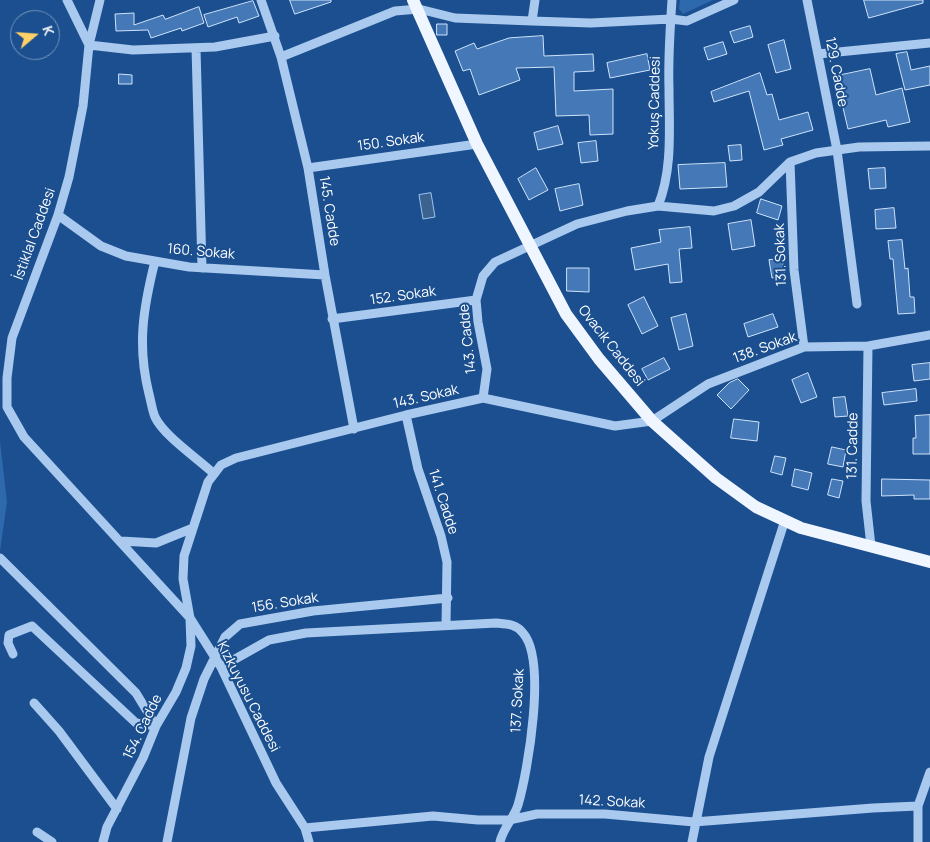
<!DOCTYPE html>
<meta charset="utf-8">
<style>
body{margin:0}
#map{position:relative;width:930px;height:842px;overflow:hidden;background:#1b4f8f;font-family:Manrope,sans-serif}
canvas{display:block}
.north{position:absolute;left:10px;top:10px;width:50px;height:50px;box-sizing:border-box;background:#1b4f8f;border:1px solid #7695bc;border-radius:50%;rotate:72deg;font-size:14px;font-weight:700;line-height:20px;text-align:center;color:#fff}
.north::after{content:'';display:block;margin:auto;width:18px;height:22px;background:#ffd166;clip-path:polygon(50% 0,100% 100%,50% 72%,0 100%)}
</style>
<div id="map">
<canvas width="930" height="842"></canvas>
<div class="north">K</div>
</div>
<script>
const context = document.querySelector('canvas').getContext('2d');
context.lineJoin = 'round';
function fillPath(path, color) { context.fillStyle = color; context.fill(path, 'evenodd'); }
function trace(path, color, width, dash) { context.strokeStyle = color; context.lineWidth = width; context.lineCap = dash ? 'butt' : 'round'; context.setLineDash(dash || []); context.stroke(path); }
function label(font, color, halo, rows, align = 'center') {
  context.font = font + ' Manrope,sans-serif'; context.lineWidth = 4; context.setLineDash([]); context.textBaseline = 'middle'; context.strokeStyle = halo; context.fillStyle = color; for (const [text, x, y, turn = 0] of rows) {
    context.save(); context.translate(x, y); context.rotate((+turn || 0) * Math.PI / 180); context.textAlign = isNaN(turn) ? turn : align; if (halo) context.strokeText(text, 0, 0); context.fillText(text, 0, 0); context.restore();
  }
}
const green = new Path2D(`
 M680,0H713L683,14L679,9Z
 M0,441L7,502L0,551Z`);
const water = new Path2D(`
 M431,193L435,217L423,219L419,195Z`);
const building = new Path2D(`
 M290,0H331V2L295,14Z
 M864,0H923V3L869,18Z
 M253,1L259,16L239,23L237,17L208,27L204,15Z
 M199,7L204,23L182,31L181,28L151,38L148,30L116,31L115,14L134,13V25L163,15L165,19Z
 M437,24H447V35H437Z
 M750,26L753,37L734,43L730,32Z
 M543,36L544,56L593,54L594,71L574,72V91L613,89V134L590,135L589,115L556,116L554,67L516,68L520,80L479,95L470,69L463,71L455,51L474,43L477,49L509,38Z
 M784,40L791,69L776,73L768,45Z
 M723,42L727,54L708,60L704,48Z
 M907,52L911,70L930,66V85L905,90L896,54Z
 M647,54L650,70L610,78L607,63Z
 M870,69L876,95L902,88L910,122L888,127L886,120L848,129L840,95L837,96L832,77Z
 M760,73L767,95L772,94L779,120L808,112L813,130L781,139L783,145L764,150L749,91L714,102L711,92Z
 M119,74L132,75V84H119Z
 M558,126L563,144L538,150L534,133Z
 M596,141L598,161L581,163L578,143Z
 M741,145L742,160L730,161L728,146Z
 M725,163L727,187L680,189L678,165Z
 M536,168L548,190L529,200L518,179Z
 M885,168L886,188L870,189L868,169Z
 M579,184L583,205L560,211L555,189Z
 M761,199L782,206L778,220L757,213Z
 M894,208L896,228L876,229L875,210Z
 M751,220L755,246L732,250L728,224Z
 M690,227L692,248L679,249L682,282L670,283L668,264L635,270L631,248L661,242L659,230Z
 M902,240L905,269L908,268L910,297H914L915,313L898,314L893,259H890L888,241Z
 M782,259L785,276L772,278L769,260Z
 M567,268H589V292L567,291Z
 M644,297L658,326L642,334L628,305Z
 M686,314L693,346L679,350L671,318Z
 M773,314L778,327L748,337L744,324Z
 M664,358L670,369L648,380L642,369Z
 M930,363V379L914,381L912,365Z
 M808,373L817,397L801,403L792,380Z
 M738,379L749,390L731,409L717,395L729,383Z
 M916,389L917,401L884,405L882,393Z
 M845,397L848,416L835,417L833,398Z
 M930,415V454H913V438H916L915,416Z
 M734,419L759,422L757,441L731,438Z
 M832,447L846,450L843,467L828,464Z
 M775,456L786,458L782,475L771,472Z
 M795,469L812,473L808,490L792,486Z
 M832,479L843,481L839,498L828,495Z
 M882,479L930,480V499H914V495L882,496Z`);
const minor = new Path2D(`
 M67,0L89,45L133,50L215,47L275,36
 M100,0L89,45L83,106L69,177L58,215L12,338L7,378V407L24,437L190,618L191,646L186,668L176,692L156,726L143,758L107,827L103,842
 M261,0L281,57L308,168L325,275L354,429
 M807,0L837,150L857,304
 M532,21L535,0
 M196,48L202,268
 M818,54L930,43
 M281,57L395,11L419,9L455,18L532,21L591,23L671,19L687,21L734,0
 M790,162L794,270L804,347
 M308,168L477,144
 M658,206C673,169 669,127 669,88C668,59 670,29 672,0
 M58,215L101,246L126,256L189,267L325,275
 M155,261C143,309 137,346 149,394C151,401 152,410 155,417C164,436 197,458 213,473
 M332,319L476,300
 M868,346L866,501L871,546
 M483,398L487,369L478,322L476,300L483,276L495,262L577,224L627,211L658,206L714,211L734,206L759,192L790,162L816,153L859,147L930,146
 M406,415L418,469L441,536L447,562L446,625
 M121,541L156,543L193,528
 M0,558L136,693L156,726
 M13,654L8,643L9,635L32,626L136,723L156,726
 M221,667L269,640L306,633L496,623C507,624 516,624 523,633C547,660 528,771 518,805C514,818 503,828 500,842
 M34,703L59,731L117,809
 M305,828L433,816L478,820H509L537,814H605L694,822L873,808L918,806
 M37,832L52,842
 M167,842L191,718L204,679L225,637L240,624L313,611L448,598
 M309,842L305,828L276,783L221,667L190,618L183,579L184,556L208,482L221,465L236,458L406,415L483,398L615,426L652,421L708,384L804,347L868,346L930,335
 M692,842L709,757L785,520
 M918,842V806L930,772`);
const major = new Path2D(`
 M413,0L477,144L566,314L599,359L652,421L716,478L756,507L801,528L930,562`);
const streetNames = [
 ["129. Cadde",836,72,79],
 ["Yokuş Caddesi",655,103,-89],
 ["150. Sokak",391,142,-8],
 ["145. Cadde",329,211,81],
 ["İstiklal Caddesi",35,234,-70],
 ["160. Sokak",201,252,5],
 ["131. Sokak",781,255,-92],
 ["152. Sokak",403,296,-8],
 ["143. Cadde",468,339,-96],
 ["Ovacık Caddesi",611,346,52],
 ["138. Sokak",765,348,-20],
 ["143. Sokak",426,397,-13],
 ["131. Cadde",853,446,-89],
 ["141. Cadde",443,502,72],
 ["156. Sokak",285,603,-9],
 ["Kızkuyusu Caddesi",248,697,63],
 ["137. Sokak",518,701,-87],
 ["154. Cadde",143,727,-64],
 ["142. Sokak",612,802,3]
];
fillPath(green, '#2e69ad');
fillPath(water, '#3c6290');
trace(water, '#9cc4f0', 1);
fillPath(building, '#4478b7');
trace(building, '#cfe3fa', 1);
trace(minor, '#a9c9ee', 9);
trace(major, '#f0f6ff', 12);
label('14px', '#fff', '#1b4f8f', streetNames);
</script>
